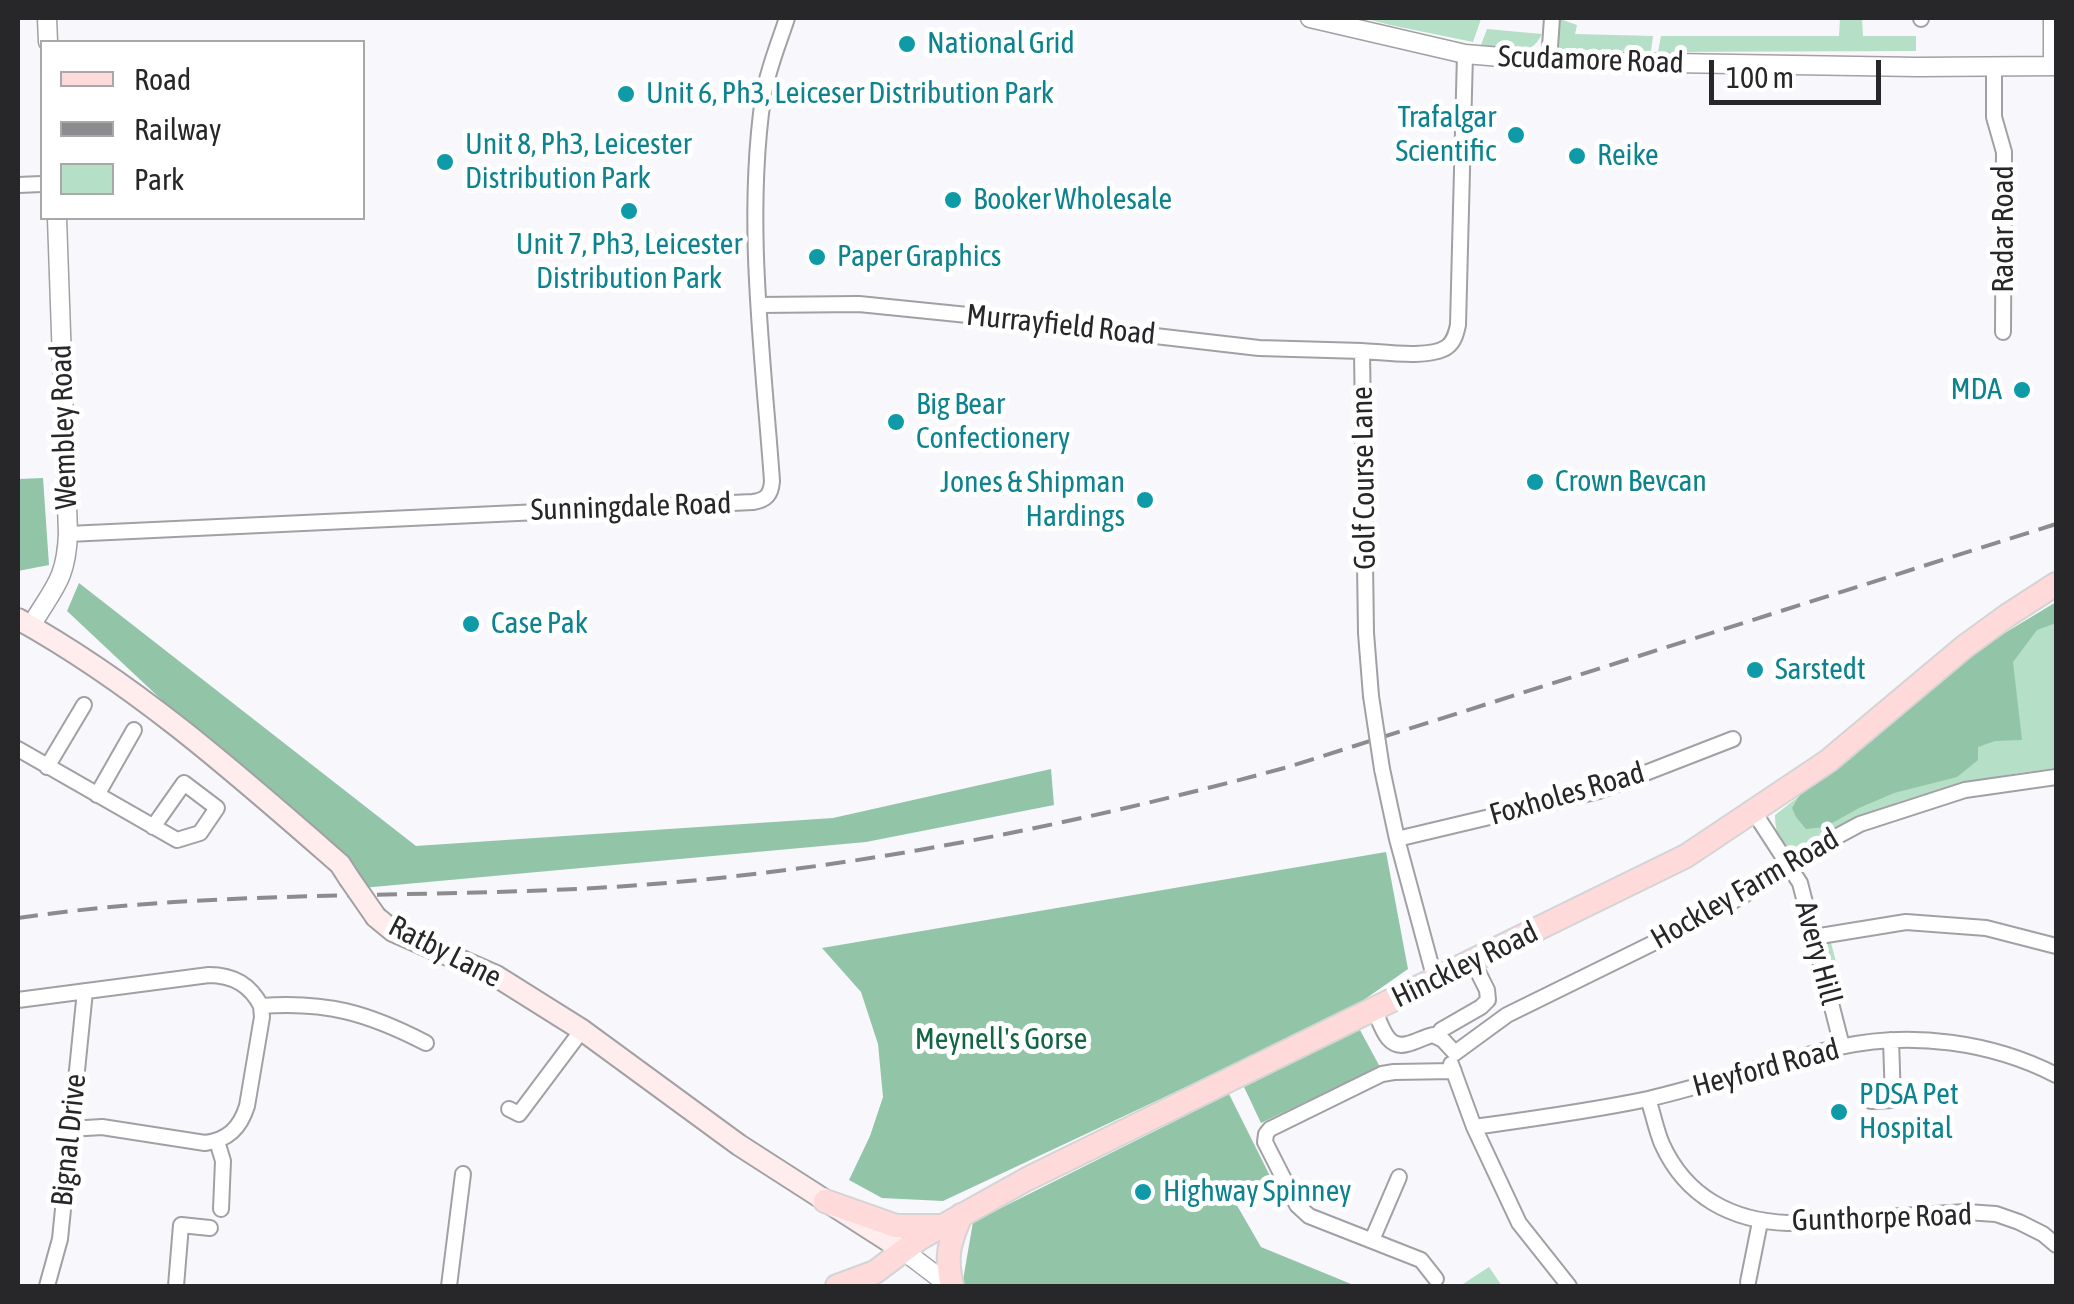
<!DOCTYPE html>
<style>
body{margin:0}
#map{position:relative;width:2074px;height:1304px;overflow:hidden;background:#f8f7fb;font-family:"Asap Condensed",sans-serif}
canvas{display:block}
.frame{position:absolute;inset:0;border:20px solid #272628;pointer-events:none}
.legend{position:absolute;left:40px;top:40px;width:325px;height:180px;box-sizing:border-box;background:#fff;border:2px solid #a9a8a9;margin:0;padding:12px 18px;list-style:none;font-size:30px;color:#272628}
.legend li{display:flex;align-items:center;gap:20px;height:50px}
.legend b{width:50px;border:2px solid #a9a8a9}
.scale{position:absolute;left:1709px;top:60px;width:172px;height:45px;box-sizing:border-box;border:5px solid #272628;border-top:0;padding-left:12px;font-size:30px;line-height:35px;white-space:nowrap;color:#272628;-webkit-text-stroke:8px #fff;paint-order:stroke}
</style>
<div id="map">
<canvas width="2074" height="1304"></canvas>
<div class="frame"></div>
<ul class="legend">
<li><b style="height:12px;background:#fedada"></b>Road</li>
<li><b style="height:12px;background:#8c8b8e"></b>Railway</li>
<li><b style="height:28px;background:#b5dfc7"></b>Park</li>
</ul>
<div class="scale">100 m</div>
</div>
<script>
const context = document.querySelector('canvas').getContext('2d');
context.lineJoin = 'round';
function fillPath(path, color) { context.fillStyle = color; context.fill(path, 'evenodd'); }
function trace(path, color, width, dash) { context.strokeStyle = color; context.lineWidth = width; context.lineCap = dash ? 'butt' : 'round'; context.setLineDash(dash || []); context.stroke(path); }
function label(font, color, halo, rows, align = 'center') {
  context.font = font + ' "Asap Condensed",sans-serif'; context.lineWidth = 10; context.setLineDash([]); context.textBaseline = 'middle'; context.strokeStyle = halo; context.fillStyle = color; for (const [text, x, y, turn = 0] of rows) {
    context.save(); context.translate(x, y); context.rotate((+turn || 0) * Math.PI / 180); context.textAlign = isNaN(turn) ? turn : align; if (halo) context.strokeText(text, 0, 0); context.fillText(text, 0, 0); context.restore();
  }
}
const green = new Path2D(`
 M1363,18H1474L1481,19L1473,42L1390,25Z
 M1557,18L1577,25L1575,34L1653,36L1651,51L1564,50L1555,46Z
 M1840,18H1862L1863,36H1916V51L1658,52L1661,36H1839Z
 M1487,29L1542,34C1529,61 1507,49 1481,45Z
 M2056,604V768C1965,779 1884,799 1804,847C1781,854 1775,833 1775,815L2016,627Z
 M1830,939L1844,992L1834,995L1823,953Z
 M1489,1267L1502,1286H1465L1463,1284Z`);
const forest = new Path2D(`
 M43,478L49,565L18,571V479Z
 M79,583L416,846L833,818L1051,769L1054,805L866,842L362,888L67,611Z
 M2056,602V623L2037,630L2013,662L2022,740L1995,741L1978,747V760L1957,777L1894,793L1859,808L1825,827L1806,829L1796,817L1792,808L1802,791L1980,648Z
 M1386,852L1408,969L1348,1011L943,1201L882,1198L849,1180L870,1136L883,1097L878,1044L861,992L822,948Z
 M1360,1030L1380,1067L1261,1123L1244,1087Z
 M1229,1094L1274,1184L1235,1202L1261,1247L1356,1286H962L973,1222Z`);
const minor = new Path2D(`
 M1921,19V18
 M1549,61L1552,18
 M1994,67V117L2004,152L2003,332
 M18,185L42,184
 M759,305L859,304L1017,320L1259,348L1362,351
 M68,534L753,502C766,500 771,495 772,481C763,355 745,224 763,98C767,71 779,43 787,18
 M1371,696L1366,633L1362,351C1383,352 1430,359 1447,347C1454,342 1456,334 1458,325L1465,54
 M18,749L177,840L200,833L217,808L184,783L153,827
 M47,767L84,705
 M1382,769L1397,839L1435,980
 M97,795L134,730
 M1754,812L1800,883L1842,1046
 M1397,839L1599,791L1733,739
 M1814,937L1906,922L1986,928L2056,946
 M18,1000L209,975C232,975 250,984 261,1006C326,1001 368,1013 426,1043
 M1374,1009C1381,1023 1386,1050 1407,1044C1416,1042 1424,1037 1433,1035L1443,1040L1455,1053
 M1438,1037L1441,1030L1481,1007L1488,1000L1487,990L1473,962
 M1455,1053L1507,1015L1694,923L1744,895L1806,853L1860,824L1965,790L2056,777
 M1451,1064L1474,1127L1519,1223L1569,1286
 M1648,1099C1653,1113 1656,1130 1662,1144C1686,1197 1732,1221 1788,1223L1966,1212L1996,1214L2019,1222L2043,1234L2056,1245
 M1871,1101L1893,1100L1891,1040
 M509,1109L519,1114L582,1030
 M1474,1127C1532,1119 1591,1111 1648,1099C1713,1084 1776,1061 1840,1047C1911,1031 1992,1042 2056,1075
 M70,1129L102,1127L205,1143C228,1140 240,1128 247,1106L262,1017L261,1006
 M217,1141L223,1161L221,1209
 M1372,1240L1399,1177
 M1436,1279L1421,1260L1309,1216L1297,1205L1265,1142L1266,1134L1270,1129L1382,1074L1394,1072L1454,1071
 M1748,1282L1760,1222
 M47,1286L60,1239L85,991
 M176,1286L181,1225L210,1228
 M449,1286L463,1174`);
const tertiary = new Path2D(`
 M47,18L48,42
 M1310,18L1465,54L1549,61L1917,67L2056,66
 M2053,66V18
 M31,626C53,588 66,581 68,534L57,218
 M904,1251L950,1286`);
const secondary = new Path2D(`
 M18,619C137,685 238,775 340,864L349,878
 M376,917L393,931L496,976L582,1030L739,1145L904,1251`);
const primary = new Path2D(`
 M825,1201L896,1226H939
 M837,1286L875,1272L919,1239L1027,1179L1686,856L1828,761L1964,647L2008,615L2056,584
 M952,1286C945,1256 949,1244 961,1215`);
const rail = new Path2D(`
 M18,918C215,889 414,899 613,887C842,872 1067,827 1288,767L2056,524`);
const minorBridge = new Path2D(`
 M1371,696L1382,769`);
const secondaryBridge = new Path2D(`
 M349,878L376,917`);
const markers = [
 [907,44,10,"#0f9aa8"],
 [626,94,10,"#0f9aa8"],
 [1516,135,10,"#0f9aa8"],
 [1577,156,10,"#0f9aa8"],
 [445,162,10,"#0f9aa8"],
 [953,200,10,"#0f9aa8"],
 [629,211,10,"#0f9aa8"],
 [817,257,10,"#0f9aa8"],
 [2022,390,10,"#0f9aa8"],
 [896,422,10,"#0f9aa8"],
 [1535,482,10,"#0f9aa8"],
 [1145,500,10,"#0f9aa8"],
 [471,624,10,"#0f9aa8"],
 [1755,670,10,"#0f9aa8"],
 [1839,1112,10,"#0f9aa8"],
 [1143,1192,10,"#0f9aa8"]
];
const cultureNames = [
 ["National Grid",927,44],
 ["Unit 6, Ph3, Leiceser Distribution Park",646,94],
 ["Trafalgar",1496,118,"right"],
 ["Scientific",1496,152,"right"],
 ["Unit 8, Ph3, Leicester",465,145],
 ["Distribution Park",465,179],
 ["Reike",1597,156],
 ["Booker Wholesale",973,200],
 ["Unit 7, Ph3, Leicester",629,245,"center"],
 ["Distribution Park",629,279,"center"],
 ["Paper Graphics",837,257],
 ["MDA",2002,390,"right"],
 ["Big Bear",916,405],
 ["Confectionery",916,439],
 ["Crown Bevcan",1555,482],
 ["Jones & Shipman",1125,483,"right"],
 ["Hardings",1125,517,"right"],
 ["Case Pak",491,624],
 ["Sarstedt",1775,670],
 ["PDSA Pet",1859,1095],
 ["Hospital",1859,1129],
 ["Highway Spinney",1163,1192]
];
const streetNames = [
 ["Scudamore Road",1591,60,2],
 ["Radar Road",2004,229,-90],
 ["Murrayfield Road",1061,325,6],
 ["Wembley Road",64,427,-92],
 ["Golf Course Lane",1364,478,-91],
 ["Sunningdale Road",631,507,-2],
 ["Foxholes Road",1567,794,-16],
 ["Hockley Farm Road",1745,889,-30],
 ["Ratby Lane",445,952,27],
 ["Avery Hill",1818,953,75],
 ["Hinckley Road",1465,965,-26],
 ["Heyford Road",1766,1068,-15],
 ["Bignal Drive",69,1140,-84],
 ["Gunthorpe Road",1882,1218,-2]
];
const parkNames = [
 ["Meynell's Gorse",1001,1040]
];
fillPath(green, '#b5dfc7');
fillPath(forest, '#92c4a8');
trace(minor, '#a1a0a4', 18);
trace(tertiary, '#a1a0a4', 21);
trace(secondary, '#a1a0a4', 24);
trace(primary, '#d4d4d4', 26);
trace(minor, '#fff', 14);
trace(tertiary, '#fff', 18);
trace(secondary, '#ffecec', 20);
trace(primary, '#fedada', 22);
trace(rail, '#8c8b8e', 4, [20, 10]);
trace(minorBridge, '#a1a0a4', 18, []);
trace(secondaryBridge, '#a1a0a4', 24, []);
trace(minorBridge, '#fff', 14);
trace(secondaryBridge, '#ffecec', 20);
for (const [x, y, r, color] of markers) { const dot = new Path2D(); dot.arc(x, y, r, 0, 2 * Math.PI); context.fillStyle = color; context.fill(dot); trace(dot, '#fff', 4); }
label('30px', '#0d838f', '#fff', cultureNames, 'left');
label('30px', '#272628', '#fff', streetNames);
label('30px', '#126643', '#fff', parkNames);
</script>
